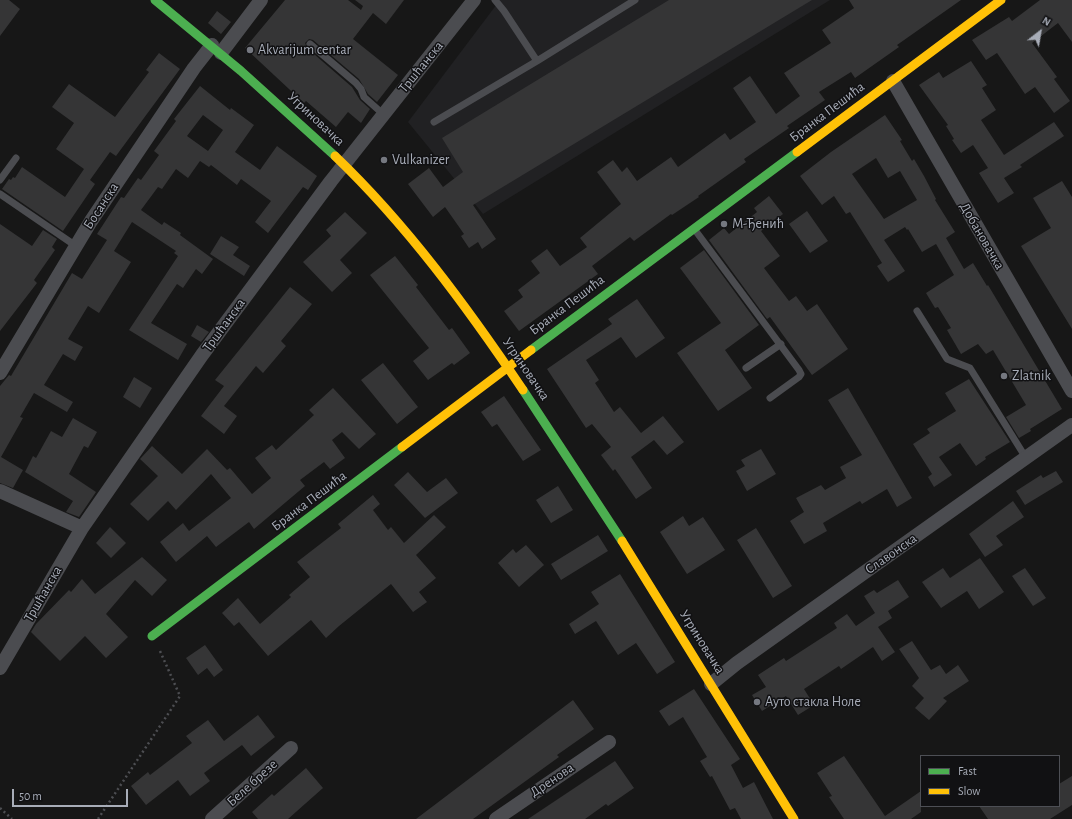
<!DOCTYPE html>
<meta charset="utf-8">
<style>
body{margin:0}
#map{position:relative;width:1072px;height:819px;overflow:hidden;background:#171717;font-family:"Alegreya Sans",sans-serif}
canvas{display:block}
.legend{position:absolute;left:920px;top:755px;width:140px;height:52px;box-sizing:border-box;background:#111113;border:1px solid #4d4f55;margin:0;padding:5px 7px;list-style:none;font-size:12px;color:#a8adb8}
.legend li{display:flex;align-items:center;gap:8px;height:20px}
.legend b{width:20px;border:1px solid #4d4f55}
.north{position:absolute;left:1020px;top:12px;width:40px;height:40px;-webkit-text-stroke:3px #111113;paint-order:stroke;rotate:31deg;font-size:11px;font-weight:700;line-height:16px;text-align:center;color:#a8adb8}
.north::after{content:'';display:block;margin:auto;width:14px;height:18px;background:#a8adb8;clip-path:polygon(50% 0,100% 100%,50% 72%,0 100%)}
.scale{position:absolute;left:12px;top:789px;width:116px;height:18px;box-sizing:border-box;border:2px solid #a8adb8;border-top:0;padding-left:5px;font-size:12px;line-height:14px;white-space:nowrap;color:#a8adb8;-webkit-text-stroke:3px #111113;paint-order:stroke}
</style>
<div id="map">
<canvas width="1072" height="819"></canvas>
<ul class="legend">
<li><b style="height:5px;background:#4caf50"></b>Fast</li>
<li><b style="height:5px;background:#ffc107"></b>Slow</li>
</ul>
<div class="north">N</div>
<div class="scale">50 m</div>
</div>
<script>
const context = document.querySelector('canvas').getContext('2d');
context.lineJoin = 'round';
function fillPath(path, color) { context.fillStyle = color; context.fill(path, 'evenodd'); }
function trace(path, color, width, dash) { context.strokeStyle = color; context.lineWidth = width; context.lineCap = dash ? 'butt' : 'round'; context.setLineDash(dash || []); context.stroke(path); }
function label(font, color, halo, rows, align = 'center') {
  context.font = font + ' "Alegreya Sans",sans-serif'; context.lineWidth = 3; context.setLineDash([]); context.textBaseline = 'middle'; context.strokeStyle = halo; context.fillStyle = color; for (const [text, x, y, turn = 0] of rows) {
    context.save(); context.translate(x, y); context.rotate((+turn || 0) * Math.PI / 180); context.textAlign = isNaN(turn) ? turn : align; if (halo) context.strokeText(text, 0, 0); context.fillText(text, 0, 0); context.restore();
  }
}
const built = new Path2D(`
 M500,0H830L483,214L408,122Z`);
const building = new Path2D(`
 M0,0H9L20,9L0,36Z
 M285,0H348L361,10L363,6L355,0H404L386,24L373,13L353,39L398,75L377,102L368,94L359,79L313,40L309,39L305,43L307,48L352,87L360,100L370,109L361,123L348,112L336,127L306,101L304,103L245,48Z
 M669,0H812L473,205L496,239L482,249L478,242L469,248L461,236L464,234L445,207L433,217L408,184L429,168L443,187L463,172L442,138Z
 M849,0H961L897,45L899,47L872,66L855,78L851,72L819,92L825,100L787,126L789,128L744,159L746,162L698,196L699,197L672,215L671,214L634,241L630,237L592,266L598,274L519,331L504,311L523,297L518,290L540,273L531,261L547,249L560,266L587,247L580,238L621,204L597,172L613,160L622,172L627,167L637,181L671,157L678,167L725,133L730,140L756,122L733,88L750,76L776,114L800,96L784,73L831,43L822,30L854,8Z
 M1040,0H1072V42L1058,23L1032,43L1057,77L1054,79L1070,101L1054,113L1035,87L1025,94L997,53L986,60L972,40L1009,17L1012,21Z
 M217,11L231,22L221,34L208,23Z
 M159,53L180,69L116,156L110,152L90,180L95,184L63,231L2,189L9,179L11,180L13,177L15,178L22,167L65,197L84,169L56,149L74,123L52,107L69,84L115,117L149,72L146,70Z
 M971,61L987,85L982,88L996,110L981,120L1004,155L1054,122L1064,136L1020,165L1022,167L1004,178L1014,193L998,203L979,173L988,168L973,145L961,153L952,140L954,139L946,126L948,125L919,85L939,72L943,78Z
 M200,86L230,110L231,108L254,125L235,152L260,170L277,146L317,176L308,190L303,187L268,233L255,222L271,201L241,179L237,185L211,165L209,167L200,161L188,178L176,169L162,189L158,187L141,210L162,225L164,222L181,233L180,235L213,259L202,274L196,269L183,288L177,284L151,323L187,344L178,360L129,330L178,256L174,253L176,251L132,222L114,251L131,262L99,313L88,306L68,339L83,347L75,361L63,354L44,385L73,402L67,412L34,393L20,417L23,418L1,457L23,470L13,488L0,483V386L9,375L11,376L72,273L82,279L107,240L97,234L121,197L124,198L138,178L141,180L159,155L154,151L176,121L174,119ZM203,115L223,130L208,151L187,136Z
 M885,115L902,140L900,141L912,161L914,159L924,176L936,199L935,200L955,232L946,238L964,269L973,263L987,286L988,285L1062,409L1030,429L1031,431L1019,438L1006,417L1026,405L993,350L986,354L978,344L961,354L947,330L951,328L938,307L935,308L926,293L954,275L936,244L922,252L908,229L907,230L905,227L884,240L905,271L888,282L877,266L882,263L850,212L846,214L834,196L822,205L800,176L831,152ZM876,158L888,178L900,171L917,200L884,219L852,174Z
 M1062,181L1072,197V329L1021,246L1051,228L1033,198Z
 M769,196L783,214L761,231L780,256L764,268L789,301L796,296L807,311L817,304L848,349L812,375L770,317L767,319L709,240L724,228L729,234L757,212L754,208Z
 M807,211L828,241L810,253L789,224Z
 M345,212L367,233L340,260L352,273L332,292L303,262L331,236L326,230Z
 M0,224L32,246L43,230L57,239L52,247L55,250L34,280L37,283L0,331Z
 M221,236L239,247L233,255L250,266L244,276L210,254Z
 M704,250L759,325L725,350L752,388L718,411L677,353L721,323L680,268Z
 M395,256L418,285L416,287L449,330L452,328L470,353L454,365L452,363L428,380L413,361L429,348L370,275Z
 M290,287L312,304L281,341L286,346L263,373L256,366L224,406L237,416L224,434L201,416L224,386L215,380Z
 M637,299L665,338L636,358L621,337L586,360L599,380L595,383L614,412L620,407L641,433L663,416L684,442L667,455L654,440L631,457L652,488L636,499L615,469L613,471L601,455L611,447L592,424L586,428L547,369L612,324L608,319Z
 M197,325L209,332L201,342L191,336Z
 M383,363L418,407L397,424L361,380Z
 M134,377L152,388L140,408L123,397Z
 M969,379L1010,442L985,457L986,459L976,466L960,443L939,457L952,475L934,487L928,477L932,474L913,444L930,433L927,429L956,411L945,393Z
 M333,388L376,434L359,449L342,432L332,440L345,458L330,469L324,462L300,480L305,486L254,529L249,522L216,547L207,536L176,562L160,542L183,523L189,531L231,498L211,474L176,510L168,501L148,521L130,504L158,476L140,459L152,446L182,474L207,449L227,470L230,468L252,494L271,478L255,458L272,445L276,450L314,415L309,410Z
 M848,388L912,498L897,507L887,489L862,504L860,501L823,523L827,531L804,544L790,521L804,512L796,498L821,485L825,490L846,478L840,467L862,455L828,400Z
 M504,396L541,450L523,461L497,424L492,427L481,412Z
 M73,418L97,432L88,448L84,446L69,474L96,492L79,517L66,512L73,501L25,472L33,456L36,458L51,431L62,437Z
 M761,449L776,474L747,491L736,471L745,466L741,460Z
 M1056,471L1063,482L1025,505L1016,491L1041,475L1043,478Z
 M408,472L427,492L446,478L458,493L425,518L394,485Z
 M558,486L573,510L551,523L536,500Z
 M373,495L380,504L373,510L388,530L391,527L404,543L434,515L446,527L416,555L436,578L419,592L427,602L413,612L391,584L339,626L326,638L311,620L268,656L239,622L234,626L222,613L238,598L260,624L291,597L289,595L310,577L297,562L341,528L338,524Z
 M1013,501L1024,517L996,536L1003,545L985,557L969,534Z
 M683,516L689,526L703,517L725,550L687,574L660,532Z
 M110,527L126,543L111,558L96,543Z
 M756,528L792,586L773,598L737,540Z
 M598,535L608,551L561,580L551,564Z
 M526,545L544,565L519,587L498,563L513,549L516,553Z
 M142,557L167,580L152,596L135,580L106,614L128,637L106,658L85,636L60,661L31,632L36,624L69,590L71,592L82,579L95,594Z
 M980,558L1004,592L979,609L967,591L941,608L922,582L943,568L950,578Z
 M1025,568L1046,598L1033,606L1012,576Z
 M620,574L675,662L657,674L636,643L618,655L596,621L575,634L569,624L599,604L591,592Z
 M898,580L909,597L888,611L892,618L878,627L895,652L882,661L873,647L841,669L839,666L804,689L814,705L798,715L786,696L762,711L752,695L766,687L758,675L784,658L786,661L837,628L834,623L847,614L856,626L875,613L864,596L874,590L877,593Z
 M912,641L931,670L940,665L946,674L958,665L969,681L943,698L947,701L929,720L915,708L924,698L912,686L919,678L899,649Z
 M205,645L223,670L214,677L207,668L198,675L186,658Z
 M694,689L740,759L731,765L743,788L754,782L773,819H741L735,808L730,810L712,776L710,777L700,761L707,757L683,717L669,726L659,711Z
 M573,700L594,729L557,755L559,757L473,819H416Z
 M258,715L275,737L251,756L242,745L204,773L210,781L190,796L178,780L146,805L131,786L148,772L150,775L192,743L186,736L208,720L224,741Z
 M844,756L885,816L921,791V812L911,819H844L829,797L832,796L817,773Z
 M615,761L634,788L608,806L606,804L585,819H528Z
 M306,768L323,788L288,819H258L252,812L272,794L274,796Z
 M1072,776V805L1050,819H988L979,806H1059V784Z`);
const path = new Path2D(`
 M0,808L12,819
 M98,819L180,696L160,651`);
const lane = new Path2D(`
 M495,0L504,11L537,61L635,0
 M310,44L356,83L361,89L364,97L383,114
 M434,122L537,61
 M0,180L16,158
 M0,194L76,246
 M695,230L799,370L801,374L799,377L770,398
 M917,311L947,359L970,368L1026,458
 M746,368L781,344`);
const street = new Path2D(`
 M221,53L261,0
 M893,81L1072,391
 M0,373L91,221L194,68L212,45
 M0,491L82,528
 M0,668L82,528L202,355L331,181L474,0
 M711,684L737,663L1072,425
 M212,819L291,748
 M496,819L609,742`);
const fast = new Path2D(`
 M155,0L241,71L335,156
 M531,350L797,152
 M523,390L622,541
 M152,636L402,447`);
const slow = new Path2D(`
 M797,152L1001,0
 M335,156C407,225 467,307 523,390
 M402,447L531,350
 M622,541L794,819`);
const markers = [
 [250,50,4,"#757880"],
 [384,160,4,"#757880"],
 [724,224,4,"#757880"],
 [1004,376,4,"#757880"],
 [757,702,4,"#757880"]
];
const poiNames = [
 ["Akvarijum centar",258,50],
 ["Vulkanizer",392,160],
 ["М-Ђенић",732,224],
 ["Zlatnik",1012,376],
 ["Ауто стакла Ноле",765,702]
];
const streetNames = [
 ["Тршћанска",421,67,-51],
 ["Бранка Пешића",827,112,-37],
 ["Угриновачка",316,119,43],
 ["Босанска",101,206,-57],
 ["Добановачка",982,236,60],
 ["Бранка Пешића",567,305,-37],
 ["Тршћанска",224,325,-54],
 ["Угриновачка",526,369,56],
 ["Бранка Пешића",309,501,-37],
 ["Славонска",891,554,-35],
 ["Тршћанска",43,594,-60],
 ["Угриновачка",702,642,58],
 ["Дренова",552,780,-34],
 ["Беле брезе",252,783,-42]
];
fillPath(built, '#212123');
fillPath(building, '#353536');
trace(path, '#4d4e52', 2.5, [2, 3]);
trace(lane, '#4b4c50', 7);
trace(street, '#4b4c50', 14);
trace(fast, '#4caf50', 9);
trace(slow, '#ffc107', 9);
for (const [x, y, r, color] of markers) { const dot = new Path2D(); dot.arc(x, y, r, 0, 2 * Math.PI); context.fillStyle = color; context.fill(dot); trace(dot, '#111113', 1.5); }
label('14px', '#a8adb8', '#111113', poiNames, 'left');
label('14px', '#a8adb8', '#111113', streetNames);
</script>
